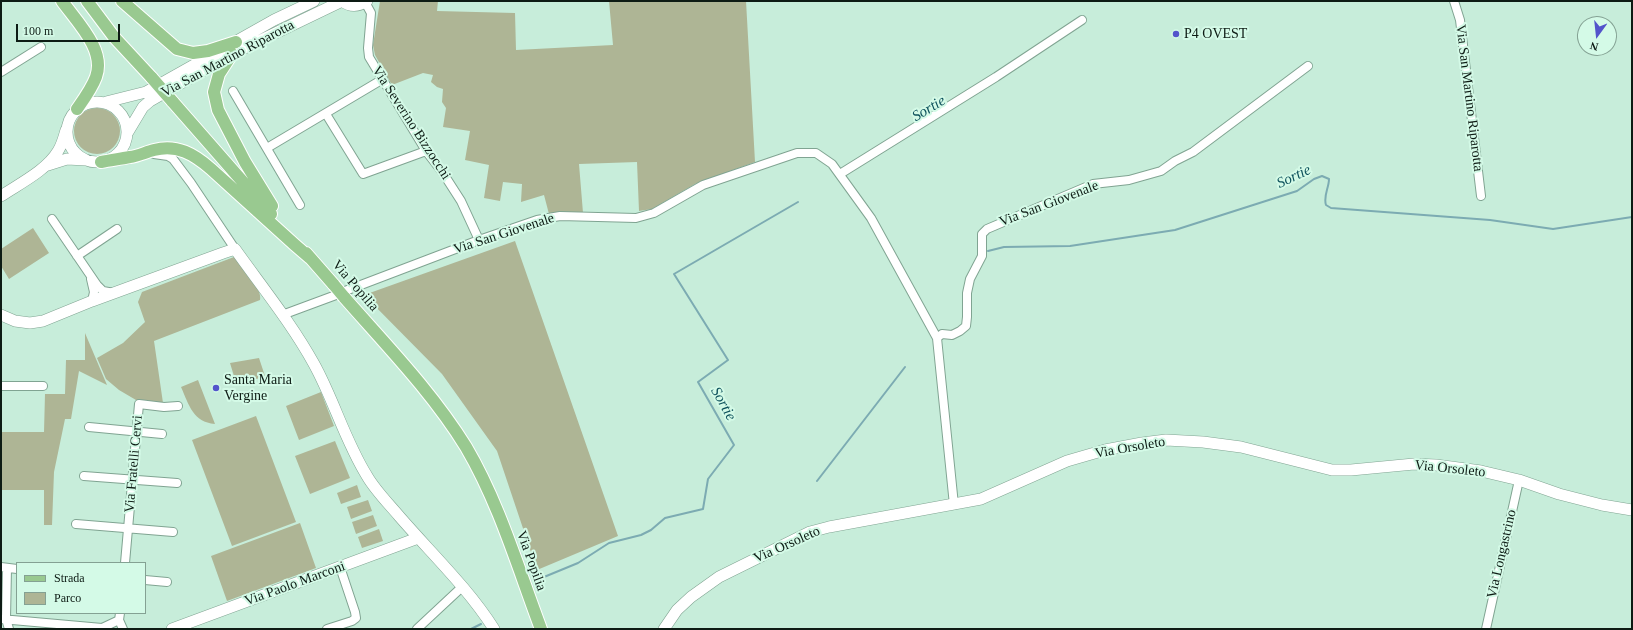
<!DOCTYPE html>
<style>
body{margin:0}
#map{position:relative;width:1633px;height:630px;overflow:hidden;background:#c7edda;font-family:Georgia,serif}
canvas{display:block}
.frame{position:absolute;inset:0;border:2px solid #0d1b14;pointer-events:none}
.legend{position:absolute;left:16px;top:562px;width:130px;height:52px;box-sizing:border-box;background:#d4fae7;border:1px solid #84a193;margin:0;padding:5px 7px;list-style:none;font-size:12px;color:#0d1b14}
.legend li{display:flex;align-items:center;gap:8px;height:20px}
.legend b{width:20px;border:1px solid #84a193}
.north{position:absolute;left:1577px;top:16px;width:40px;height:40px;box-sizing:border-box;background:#d4fae7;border:1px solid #84a193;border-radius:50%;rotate:195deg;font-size:11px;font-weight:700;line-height:16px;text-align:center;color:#0d1b14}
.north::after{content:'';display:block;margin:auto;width:14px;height:18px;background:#5354cb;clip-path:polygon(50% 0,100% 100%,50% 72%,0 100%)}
.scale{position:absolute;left:16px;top:24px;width:104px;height:18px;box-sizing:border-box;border:2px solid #0d1b14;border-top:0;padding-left:5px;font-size:12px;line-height:14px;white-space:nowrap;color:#0d1b14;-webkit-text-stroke:3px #d4fae7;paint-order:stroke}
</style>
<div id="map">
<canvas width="1633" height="630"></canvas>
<div class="frame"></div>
<ul class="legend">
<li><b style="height:5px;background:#99c990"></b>Strada</li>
<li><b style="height:11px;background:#aeb595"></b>Parco</li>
</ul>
<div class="north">N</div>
<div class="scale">100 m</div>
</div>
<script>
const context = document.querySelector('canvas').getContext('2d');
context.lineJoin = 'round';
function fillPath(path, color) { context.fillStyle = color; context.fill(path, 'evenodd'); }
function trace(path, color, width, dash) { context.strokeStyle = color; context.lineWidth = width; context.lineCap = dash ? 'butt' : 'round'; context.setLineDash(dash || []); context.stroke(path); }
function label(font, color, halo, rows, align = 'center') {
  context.font = font + ' Georgia,serif'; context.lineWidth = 4; context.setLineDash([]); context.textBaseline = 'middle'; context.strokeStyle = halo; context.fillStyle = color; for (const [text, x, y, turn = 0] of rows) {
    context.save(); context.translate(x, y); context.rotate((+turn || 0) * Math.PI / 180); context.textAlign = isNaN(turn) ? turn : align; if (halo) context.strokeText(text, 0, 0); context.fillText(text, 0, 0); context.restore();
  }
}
const green = new Path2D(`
 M380,1L416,2V1H438L437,11L515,13L516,50L613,45L609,1H746L755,162L695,184L652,209L639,211L637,162L579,164L583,213L549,214L544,195L521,202L522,184L503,182L500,201L484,198L489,165L465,160L470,131L443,127L446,108L442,102L443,89L437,87L431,82L433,75L423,73L392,85L375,55L373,45Z
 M74 131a23 23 0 1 1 46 0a23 23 0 1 1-46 0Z
 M33,228L49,253L9,279L1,266V249Z
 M515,241L618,536L537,570L497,451L442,374L364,295Z
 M234,257C243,265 263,290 260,300L154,341L163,403L136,400L119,390L106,379L97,358L123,343L145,322L138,302L142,292Z
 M85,333L107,385L79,371L71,419H65L54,472L52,525H44V490H1V432H44L45,394H65L66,360H85Z
 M259,358L265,376L237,386L230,363Z
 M198,380L215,424C193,422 189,405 181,387Z
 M321,392L334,426L299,440L286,406Z
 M256,416L296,522L232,546L192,440Z
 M335,441L350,478L310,494L295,456Z
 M357,485L361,497L341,504L337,493Z
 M368,500L372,511L351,519L347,507Z
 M373,515L377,526L356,534L352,522Z
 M300,523L316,568L227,601L211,556Z
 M379,529L383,541L362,548L358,537Z`);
const stream = new Path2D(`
 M988,251L1004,247L1070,246L1175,230L1297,191L1314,179L1322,176L1329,179C1329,188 1323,196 1326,205L1331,208L1490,220L1553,229L1632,217
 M817,481L905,367
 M544,577L578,563L609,543L641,535L651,530L665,518L703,509L708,479L734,445L698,382L728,360L674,274L798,202
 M471,629L481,624`);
const street = new Path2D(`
 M1454,1L1460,20L1481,196
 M365,2L371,13L368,48L369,57L426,151L443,173L461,201L479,240
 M1,72L41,47
 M233,91L300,205
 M326,114L363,174L426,151
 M267,148L383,79
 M154,154L168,156L173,159L191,183L235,249
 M840,174L996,77L1082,20
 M52,219L97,285L103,291L114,293
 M77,256L117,229
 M91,279L94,292L92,301
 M345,291L479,240L537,220L560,216L636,218L654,213L703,185L797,153H816L832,164L871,218L937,338L954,505
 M282,315L336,295
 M937,338L942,334L952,335L960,331L966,326L967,317V293L970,279L982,256V234L987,229L1093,184L1129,180L1161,171L1175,161L1193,152L1308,66
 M1,386H43
 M89,427L162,434
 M84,476L177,483
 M76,524L173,532
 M125,563L139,404L164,407L178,406
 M1,567L17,569
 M7,568L6,619L9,629
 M145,580L167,582
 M120,613L119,620L123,629
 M1,619L102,628L119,620
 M327,629L352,621L356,618L355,612L340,567
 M417,629L462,587
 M1486,629L1519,480`);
const secondary = new Path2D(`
 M342,1C350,7 358,7 367,1
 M67 132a30 30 0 1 1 60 0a30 30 0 1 1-60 0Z
 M106,102L146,92L274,20L314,1
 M128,132L143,107L150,101L232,54L342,1
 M48,165L67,159L86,160
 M1,196C19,184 47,170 58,151C62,145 64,137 66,130
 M1,315L15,321L30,323L43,321L92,301L223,253L235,249C262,287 292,324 314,364C334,400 345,441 367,476C375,490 388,503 399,516C431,553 468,588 494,629
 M172,629L418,538
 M664,629L677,610L691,597L719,577L810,532L829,527L981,499L1067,461L1105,450L1142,443L1166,440L1203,442L1241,447L1332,470H1351L1414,464L1436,465L1481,471L1519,480L1559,494L1602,505L1632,510`);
const primary = new Path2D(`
 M62,1C77,22 106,50 96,77C92,88 84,99 77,109
 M87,1L114,37L152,78
 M122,1L177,49L193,53L208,51L236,42
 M232,54L219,74L214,92L218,110L245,162L272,206
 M172,101L271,214
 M101,162C111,160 120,159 130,157C138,156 146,152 154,150C177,144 194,154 211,169L295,245L310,258
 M306,253L334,285
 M344,297C386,345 432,392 466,447C499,503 518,568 541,629`);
const primaryBridge = new Path2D(`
 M152,78L172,101
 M334,285L344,297`);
const markers = [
 [1176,34,4,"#5354cb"],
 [216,388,4,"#5354cb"]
];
const poiNames = [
 ["P4 OVEST",1184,34],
 ["Santa Maria",224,380],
 ["Vergine",224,396]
];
const streetNames = [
 ["Via San Martino Riparotta",228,59,-28],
 ["Via San Martino Riparotta",1469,98,83],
 ["Via Severino Bizzocchi",411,123,57],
 ["Via San Giovenale",1049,204,-21],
 ["Via San Giovenale",504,234,-18],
 ["Via Popilia",355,286,49],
 ["Via Orsoleto",1130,448,-10],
 ["Via Fratelli Cervi",134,464,-85],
 ["Via Orsoleto",1450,469,6],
 ["Via Orsoleto",787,545,-24],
 ["Via Longastrino",1502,554,-77],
 ["Via Popilia",531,561,70],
 ["Via Paolo Marconi",295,584,-20]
];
const waterNames = [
 ["Sortie",929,109,-31],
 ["Sortie",1294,177,-25],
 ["Sortie",723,404,61]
];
fillPath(green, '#aeb595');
trace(stream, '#7cabb2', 2);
trace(street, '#80a492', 10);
trace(secondary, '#80a492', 12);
trace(primary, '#fff', 14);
trace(street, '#fff', 8);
trace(secondary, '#fff', 11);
trace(primary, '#99c990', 12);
trace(primaryBridge, '#fff', 14, []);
trace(primaryBridge, '#99c990', 12);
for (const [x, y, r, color] of markers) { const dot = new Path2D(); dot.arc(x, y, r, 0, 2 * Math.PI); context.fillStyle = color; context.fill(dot); trace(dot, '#d4fae7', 1.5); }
label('14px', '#0d1b14', '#d4fae7', poiNames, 'left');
label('14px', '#0d1b14', '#d4fae7', streetNames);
label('italic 15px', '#0d515b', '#d4fae7', waterNames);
</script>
